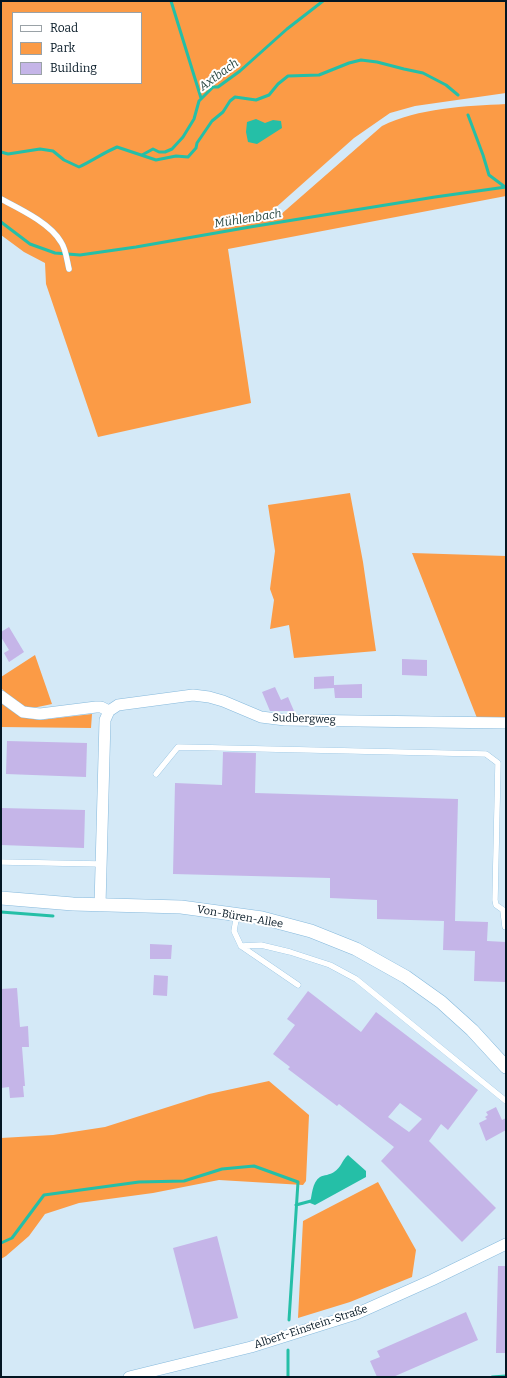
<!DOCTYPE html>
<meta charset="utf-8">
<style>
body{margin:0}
#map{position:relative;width:507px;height:1378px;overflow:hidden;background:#d4e9f7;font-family:Bitter,serif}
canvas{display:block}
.frame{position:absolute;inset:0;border:2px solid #031623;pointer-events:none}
.legend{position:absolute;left:12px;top:12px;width:130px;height:72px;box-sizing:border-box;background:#fff;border:1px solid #9aa2a7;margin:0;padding:5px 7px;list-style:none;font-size:12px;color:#031623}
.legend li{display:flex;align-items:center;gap:8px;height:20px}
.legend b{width:20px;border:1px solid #9aa2a7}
</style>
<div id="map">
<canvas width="507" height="1378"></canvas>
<div class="frame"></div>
<ul class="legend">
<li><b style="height:5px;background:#fff"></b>Road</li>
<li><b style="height:11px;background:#fb9b46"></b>Park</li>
<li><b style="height:11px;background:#c5b5e8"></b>Building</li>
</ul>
</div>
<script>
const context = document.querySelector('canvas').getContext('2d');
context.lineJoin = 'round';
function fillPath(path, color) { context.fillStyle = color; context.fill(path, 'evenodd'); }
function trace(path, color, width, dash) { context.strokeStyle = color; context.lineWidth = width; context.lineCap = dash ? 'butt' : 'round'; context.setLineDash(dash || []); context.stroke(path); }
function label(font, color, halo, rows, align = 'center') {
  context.font = font + ' Bitter,serif'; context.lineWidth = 4; context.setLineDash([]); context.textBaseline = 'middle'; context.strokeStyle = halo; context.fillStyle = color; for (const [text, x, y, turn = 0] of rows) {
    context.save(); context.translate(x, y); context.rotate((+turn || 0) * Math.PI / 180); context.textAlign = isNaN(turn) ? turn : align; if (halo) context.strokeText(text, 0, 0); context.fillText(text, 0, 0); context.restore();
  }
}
const green = new Path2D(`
 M1,1H506V93L415,106L390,113L354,138L264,218L279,216L382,126C418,108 466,106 506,104V196L228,249L251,403L98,437L46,284L45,263L24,252L1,235ZM13,13H141V83H13Z
 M350,493L363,562L376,651L294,658L289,625L270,629L274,600L270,589L275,551L268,505Z
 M412,553L506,556V718H477Z
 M35,655L52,704C46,705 39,707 33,708C21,708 9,696 1,688V677Z
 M1,703L21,717L40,720L92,714L91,728L1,727Z
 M269,1081L309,1115L306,1181L303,1185L219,1180L153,1193L79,1203L45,1214L29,1236L6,1256L1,1259V1138L53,1135L105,1127L209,1094Z
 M378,1182L416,1250L412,1277L350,1302L298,1318L303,1221Z`);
const water = new Path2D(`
 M256,119L265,123L273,120L281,121L282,128L257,144L248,142L246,132L247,122Z
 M348,1155L366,1171V1177L315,1205L310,1203C312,1196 312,1182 320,1177C324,1175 330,1175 334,1172C341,1168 342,1160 348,1155Z`);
const stream = new Path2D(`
 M171,1L201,98
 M468,115L483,155L489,175L505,187
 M1,152L8,154L40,149L53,151L64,160L79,167C92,161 103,153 117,147L156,160L176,156L188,157L196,148L197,143L212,121L223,112L230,101L235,97L256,100L269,95L278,84L288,76L319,75L349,63L361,60L377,62L404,69L423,73L446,85L458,95
 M142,155L153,149L159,152H165L172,149L183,137L194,119L199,101L213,87H218L240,71L287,29L323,1
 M1,222L30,244L55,253L80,255L136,247L250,227L435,197L506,187
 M1,912L53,916
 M296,1205L311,1201
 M1,1243L12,1238L44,1195L139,1182L184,1181L222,1169L254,1166L298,1182L289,1320
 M288,1377V1350
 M492,1377L506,1376`);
const building = new Path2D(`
 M9,627L24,652L9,662L4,653L9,650L1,637V632Z
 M402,659L427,660V676L402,675Z
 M334,676V685L362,684V698H335L334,688L314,689V677Z
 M275,687L281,700L288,697L294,711H270L262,692Z
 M7,741L87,743L86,777L6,774Z
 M223,752L256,753L255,793L458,799L455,921L488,922L487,941L506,942V982L474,981L475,951L443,950L444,921L377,919V900L330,898V878L173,874L175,783L222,785Z
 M1,808L85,810L84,848L1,845Z
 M150,944L172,945L171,959H150Z
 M154,975L168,976L167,996L153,995Z
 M17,988L20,1027L28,1026L29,1047H22L25,1086H23L24,1097L10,1098L9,1087L1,1088V989Z
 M308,991L361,1032L376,1012L478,1090L448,1130L441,1124L429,1141L496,1208L462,1242L381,1161L394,1147L339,1104L337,1106L288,1069L290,1067L273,1054L295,1025L287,1019ZM400,1103L422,1119L409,1132L388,1117Z
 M496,1107L502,1120L506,1118V1130L486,1141L479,1123L487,1119L485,1117L488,1115L486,1112Z
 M217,1236L238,1318L194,1329L173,1248Z
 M498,1266H506V1353H496Z
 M466,1312L478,1340L393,1377H377L370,1361L380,1357L377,1351Z`);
const service = new Path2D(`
 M1,199C20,209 50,223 61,242C66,249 67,261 69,269
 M156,774L178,747L486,754L498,763L495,900L496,905L506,912
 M1,862L101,864
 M503,911L505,927H506
 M237,914L234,931L241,946L298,985
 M241,946L261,945L290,952L330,965L356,979L506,1101`);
const minor = new Path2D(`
 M1,696L23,712L40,714L96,707H101L109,711
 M100,905L105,720L109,711L118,705L193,695L209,697L223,701L261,717L285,720L506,723
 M129,1377L251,1347L356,1314L432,1280L506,1244`);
const tertiary = new Path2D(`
 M1,898L73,904L181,907L262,918L311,931L356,949L406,977L441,1002L472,1030L506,1067`);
const streetNames = [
 ["Sudbergweg",304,719,2],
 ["Von-Büren-Allee",240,917,10],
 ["Albert-Einstein-Straße",311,1327,-18]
];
const waterNames = [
 ["Axtbach",219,75,-36],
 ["Mühlenbach",248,219,-9]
];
fillPath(green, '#fb9b46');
fillPath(water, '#25bfa7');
trace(stream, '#25bfa7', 3);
fillPath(building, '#c5b5e8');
trace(service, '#86b9dc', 6);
trace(minor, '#86b9dc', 12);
trace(tertiary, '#86b9dc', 14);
trace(service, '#fff', 5.5);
trace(minor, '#fff', 11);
trace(tertiary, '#fff', 13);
label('11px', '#031623', '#fff', streetNames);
label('italic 12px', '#2c4943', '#fff', waterNames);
</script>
